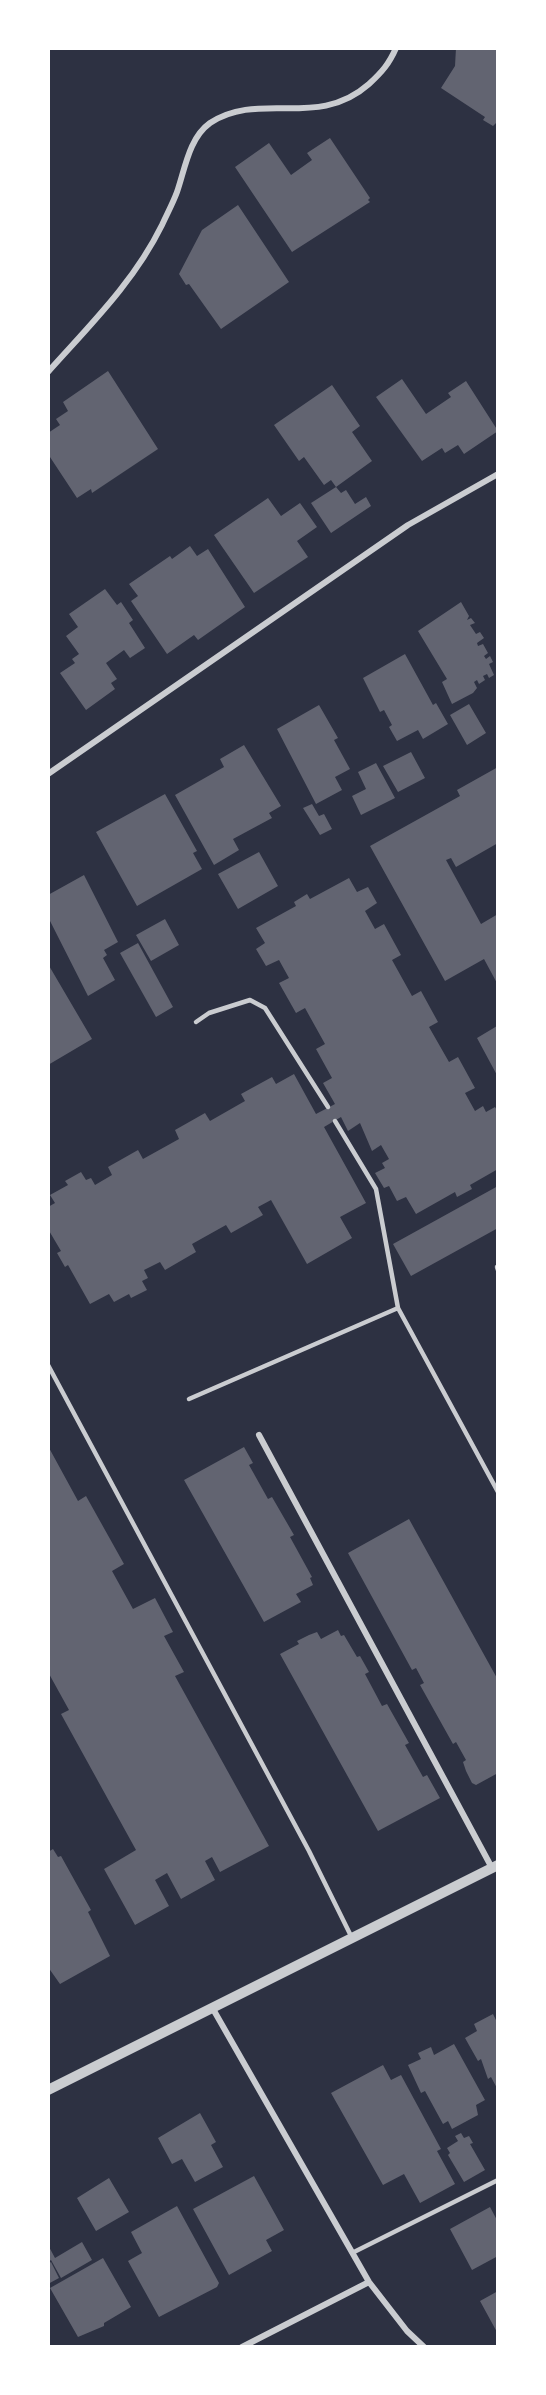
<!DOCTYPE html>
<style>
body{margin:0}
#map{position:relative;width:546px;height:2395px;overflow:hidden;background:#2d3142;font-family:"IBM Plex Sans",sans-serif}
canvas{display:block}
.frame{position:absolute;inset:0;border:50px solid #fff;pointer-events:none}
</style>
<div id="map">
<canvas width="546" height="2395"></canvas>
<div class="frame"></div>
</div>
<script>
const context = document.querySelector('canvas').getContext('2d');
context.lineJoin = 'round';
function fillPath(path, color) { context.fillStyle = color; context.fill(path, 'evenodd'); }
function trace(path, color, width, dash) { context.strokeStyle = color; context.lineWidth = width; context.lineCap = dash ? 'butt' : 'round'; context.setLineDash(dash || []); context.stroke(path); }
const building = new Path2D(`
 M456,48H498V121L493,126L483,120L485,117L441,88L455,66Z
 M330,138L370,198L368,200L370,202L292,252L235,167L269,143L291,175L312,160L307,153Z
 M238,205L289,282L221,329L189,284L186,285L179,274L202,230Z
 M108,371L158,449L92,493L91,489L77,498L48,454V433L60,425L56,419L68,411L63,402Z
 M402,379L426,414L451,397L448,393L466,381L498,431L464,454L458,445L445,453L442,448L422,461L376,397Z
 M332,385L360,426L352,432L372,461L336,487L331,480L324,485L304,457L299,461L274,425Z
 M336,487L341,493L346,490L355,504L366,497L371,506L331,533L311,503Z
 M268,498L281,516L300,503L317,527L297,541L308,557L254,593L214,535Z
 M190,546L197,556L208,549L245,607L198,640L194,635L167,654L131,601L138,596L129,584L170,556L172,559Z
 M105,589L117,605L121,602L133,620L129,623L145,648L130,658L124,650L106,663L117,679L111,683L115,689L86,710L60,673L75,663L72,659L79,654L66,636L78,627L69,614Z
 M461,602L469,616L467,620L471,618L475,623L470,625L476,634L480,632L484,638L477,643L478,646L483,644L488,653L484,656L486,659L490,656L493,662L489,664L494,675L489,678L487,674L483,676L485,680L479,684L477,680L474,682L477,688L473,693L452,704L442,682L447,679L418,631Z
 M405,654L433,705L436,703L448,724L423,739L418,730L397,741L389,727L392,725L384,710L380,712L363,678Z
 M469,704L486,733L467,745L450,715Z
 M319,705L338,738L334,740L350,769L335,777L342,790L316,804L277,729Z
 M244,745L281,806L269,813L272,818L233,839L239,850L214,865L175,795L224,767L220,759Z
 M411,752L425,778L398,792L383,766Z
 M376,763L395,798L361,815L352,796L366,789L358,772Z
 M498,767V843L456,867L451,858L446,860L481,924L498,914V985L484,959L445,981L370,846L460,796L457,790Z
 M165,794L197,851L193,853L202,869L137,906L96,832Z
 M312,804L319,816L324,814L332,829L320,835L303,808Z
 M259,852L278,886L238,909L218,874Z
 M84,875L118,942L104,950L107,955L103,958L115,980L88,996L48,917V895Z
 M349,878L357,892L368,887L377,903L365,911L375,929L384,924L401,955L392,960L412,996L421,991L438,1022L429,1027L449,1062L458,1057L475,1088L465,1093L475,1111L483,1106L486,1112L495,1107L498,1112V1169L470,1185L472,1189L457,1197L455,1192L416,1214L406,1197L397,1201L389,1186L384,1188L375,1173L385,1168L382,1163L389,1159L381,1145L372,1151L360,1123L348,1131L341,1117L324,1127L366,1203L340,1217L352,1238L307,1264L271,1200L258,1207L263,1215L231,1233L226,1225L192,1244L196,1252L165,1270L160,1262L144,1270L148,1278L142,1281L147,1290L131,1298L129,1294L114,1302L109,1294L90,1304L68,1265L65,1267L57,1253L61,1251L48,1229V1207L55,1203L50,1195L68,1185L65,1181L81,1172L86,1180L91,1178L95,1185L112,1175L108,1167L138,1150L143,1159L179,1139L175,1130L205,1113L210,1121L245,1101L241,1094L272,1077L276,1084L294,1074L316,1114L335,1104L323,1083L332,1078L316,1049L325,1044L305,1008L296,1013L279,983L289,978L279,960L266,966L256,949L265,943L256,928L296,906L294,902L307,894L310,899Z
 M165,919L179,945L151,961L136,935Z
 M138,943L173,1007L156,1017L120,953Z
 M48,964L92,1039L48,1065Z
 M497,1026L498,1028V1077L477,1038Z
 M498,1186V1228L411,1276L393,1244Z
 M48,1446L78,1501L86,1496L124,1564L112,1571L133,1609L155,1598L173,1632L164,1636L184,1672L175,1676L269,1846L220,1872L212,1857L205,1861L215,1880L181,1899L167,1873L155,1880L169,1906L135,1925L104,1869L136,1850L61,1714L69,1710L48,1672Z
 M244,1447L253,1463L249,1465L268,1499L272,1497L294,1535L290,1537L312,1577L310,1578L313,1585L296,1594L301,1602L264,1622L184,1480Z
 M409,1519L498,1680V1773L476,1785L472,1783L466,1771L463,1762L466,1760L456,1742L453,1744L420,1685L424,1683L416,1668L412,1670L348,1553Z
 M338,1630L341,1636L344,1635L357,1657L360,1656L369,1672L365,1674L382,1706L387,1704L409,1743L405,1745L423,1777L427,1775L440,1798L378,1831L280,1654L299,1644L297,1641L309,1635L317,1632L321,1639Z
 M53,1849L58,1857L61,1856L91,1910L88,1912L110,1956L60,1984L48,1967V1852Z
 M493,2014L496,2020L498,2019V2090L491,2077L488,2079L481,2059L478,2061L465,2038L477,2031L474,2024Z
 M454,2044L485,2100L476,2105L478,2115L452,2129L448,2121L443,2124L425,2091L421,2093L408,2065L421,2059L418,2053L431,2047L434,2055Z
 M383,2065L391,2080L401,2075L441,2149L437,2151L455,2184L420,2203L404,2174L383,2185L331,2093Z
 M200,2113L216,2142L211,2145L223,2167L195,2182L182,2159L172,2164L158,2138Z
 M461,2133L464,2138L469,2136L473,2143L470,2144L485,2170L464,2182L448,2155L450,2153L447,2148L458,2141L455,2136Z
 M254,2176L284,2230L266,2240L272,2251L229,2275L193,2209Z
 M109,2178L129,2212L96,2231L77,2198Z
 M177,2206L219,2283L217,2287L159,2317L128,2261L142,2253L131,2232Z
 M490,2207L498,2222V2256L472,2270L450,2229Z
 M82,2242L92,2260L61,2278L51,2260L48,2262V2245L55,2258Z
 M103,2258L131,2307L104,2323V2326L78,2337L50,2288Z
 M51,2262L59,2278L48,2284V2264Z
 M498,2291V2334L480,2301Z`);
const service = new Path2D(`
 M196,1022L209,1013L250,1000L265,1008L328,1107
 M335,1121L376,1189L398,1308
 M497,1267L498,1270
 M48,1365L309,1851L352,1938
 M189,1399L398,1308L498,1492
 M352,2253L498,2180`);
const minor = new Path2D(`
 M48,372C90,325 134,282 162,225C167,214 173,203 177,192C185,169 189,138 210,123C260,90 317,130 369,84C382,72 389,64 396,48
 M48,774L408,525L498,474
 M259,1435L492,1868
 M213,2009L369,2282L407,2331L424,2347
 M242,2347L369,2282`);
const tertiary = new Path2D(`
 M48,2090L498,1865`);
fillPath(building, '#626471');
trace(service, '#caccd0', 4.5);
trace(minor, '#caccd0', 6);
trace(tertiary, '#caccd0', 10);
</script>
